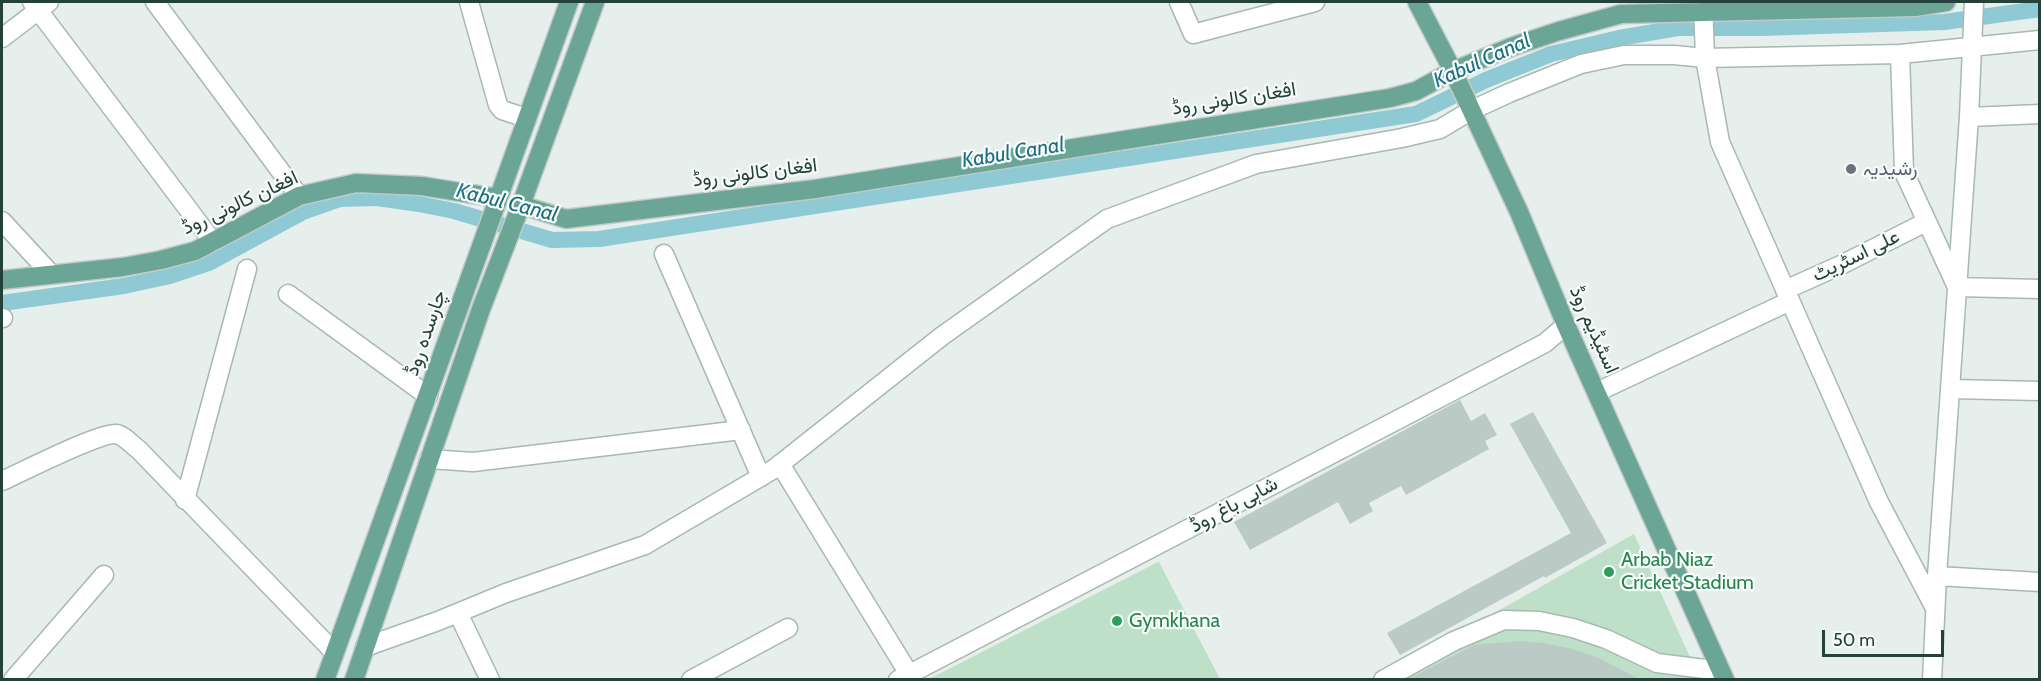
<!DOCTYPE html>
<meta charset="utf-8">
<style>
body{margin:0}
#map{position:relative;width:2041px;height:681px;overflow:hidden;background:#e6efeb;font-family:Cabin,sans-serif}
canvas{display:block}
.frame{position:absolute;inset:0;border:3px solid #24423a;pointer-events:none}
.scale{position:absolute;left:1822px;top:630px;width:122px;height:27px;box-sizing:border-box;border:3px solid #24423a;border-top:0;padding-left:8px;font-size:18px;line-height:21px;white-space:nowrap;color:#24423a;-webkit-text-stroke:4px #f7fbf9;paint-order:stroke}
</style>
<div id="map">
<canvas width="2041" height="681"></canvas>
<div class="frame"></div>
<div class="scale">50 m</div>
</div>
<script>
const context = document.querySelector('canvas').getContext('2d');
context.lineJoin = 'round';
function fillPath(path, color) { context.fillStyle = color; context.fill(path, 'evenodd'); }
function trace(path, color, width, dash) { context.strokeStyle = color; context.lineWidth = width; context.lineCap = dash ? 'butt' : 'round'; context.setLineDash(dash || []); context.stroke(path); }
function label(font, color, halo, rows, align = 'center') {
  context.font = font + ' Cabin,Vazirmatn,sans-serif'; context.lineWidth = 4.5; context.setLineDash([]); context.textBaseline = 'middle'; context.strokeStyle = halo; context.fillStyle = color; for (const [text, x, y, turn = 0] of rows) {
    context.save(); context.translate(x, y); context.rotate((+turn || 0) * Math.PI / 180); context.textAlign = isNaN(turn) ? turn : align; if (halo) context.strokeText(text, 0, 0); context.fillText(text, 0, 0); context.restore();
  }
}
const green = new Path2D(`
 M1634,534L1700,679L1376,680Z
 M1159,562L1220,679H929L1158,562Z`);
const stream = new Path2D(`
 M1678,28V16`);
const canal = new Path2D(`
 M2,303L124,286L170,276L209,263L303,212L340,199L377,198L419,204L454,211L552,240L599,239L1416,114L1486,80L1551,54L1619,38L1678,28H1761L1944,22L2040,9`);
const building = new Path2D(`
 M1460,400L1471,421L1485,413L1497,435L1485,441L1489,449L1406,495L1401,486L1369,503L1373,511L1350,524L1338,502L1250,550L1234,522Z
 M1533,412L1607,543L1545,578L1544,576L1400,655L1387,633L1571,533L1510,424Z
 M1520,641L1543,643L1573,649L1601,659L1641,680H1407L1474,645Z`);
const minor = new Path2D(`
 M32,2L213,242
 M155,2L299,196
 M469,2L498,105L502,110L526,118
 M1179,2L1193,34L1315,2
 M1703,2L1705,58L1720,142L1879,502L1935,608
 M2,38L49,2
 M1900,54L1904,172L1957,287L2040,289
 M1969,117L2040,114
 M2,221L51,274
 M664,254L761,477
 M1785,290L1843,264L1926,222
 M288,294L428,396
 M2,318H3
 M1951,389L2040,391
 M1597,392L1790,301
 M429,459L473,462L741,430
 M780,464L909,674
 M2,481C22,472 98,433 116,434C124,435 132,445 139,450L334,652
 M185,500L247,269
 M1937,576L2040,582
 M458,613L490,680
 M365,647L438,621L506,593L645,545L774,469L942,336L1107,219L1256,164L1402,138L1440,129L1470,111L1509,93L1581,64L1624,55H1674L1705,58L1900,54L2040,40
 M13,680L104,575
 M691,680L788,628
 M898,680L1545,343L1566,325
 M1383,680L1454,641L1504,620L1539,621L1573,628L1606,639L1657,663L1721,671
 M1932,680L1937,576L1969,117L1974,2`);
const major = new Path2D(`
 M1417,2L1453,71L1519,212L1566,325L1725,680
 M521,205L566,219L815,189L1390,98L1416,91L1453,71L1511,47L1559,31L1621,14L1915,7L1946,2
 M2,280L123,267L161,260L195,251L299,196L356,183L422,186L497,198
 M325,680L569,2
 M354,680L481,309L521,205L595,2`);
const markers = [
 [1851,169,6,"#6b7280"],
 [1609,572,6,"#2e9e5b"],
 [1117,621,6,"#2e9e5b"]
];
const streetNames = [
 ["افغان کالونی روڈ",1234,99,-9],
 ["افغان کالونی روڈ",755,173,-7],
 ["افغان کالونی روڈ",240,203,-25],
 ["علی اسٹریٹ",1856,256,-26],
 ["اسٹیڈیم روڈ",1594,330,66],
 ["چارسدہ روڈ",426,333,-71],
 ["شاہی باغ روڈ",1234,505,-28]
];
const worshipNames = [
 ["رشیدیہ",1863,169]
];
const leisureNames = [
 ["Arbab Niaz",1621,560],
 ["Cricket Stadium",1621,583],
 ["Gymkhana",1129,621]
];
const waterNames = [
 ["Kabul Canal",1482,61,-24],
 ["Kabul Canal",1013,153,-9],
 ["Kabul Canal",507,203,14]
];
fillPath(green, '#bfe0c8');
trace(stream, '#8ec9d4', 4.5);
trace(canal, '#8ec9d4', 16);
fillPath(building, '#bbcac4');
trace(minor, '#a8b8b2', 21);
trace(major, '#c2cac8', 21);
trace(minor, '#fff', 18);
trace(major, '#6aa596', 18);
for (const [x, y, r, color] of markers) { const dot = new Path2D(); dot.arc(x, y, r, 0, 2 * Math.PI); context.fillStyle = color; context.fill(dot); trace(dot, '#f7fbf9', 2); }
label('20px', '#24423a', '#f7fbf9', streetNames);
label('20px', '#5b616d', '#f7fbf9', worshipNames, 'left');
label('20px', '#27864d', '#f7fbf9', leisureNames, 'left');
label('italic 21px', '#1c6f80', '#f7fbf9', waterNames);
</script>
